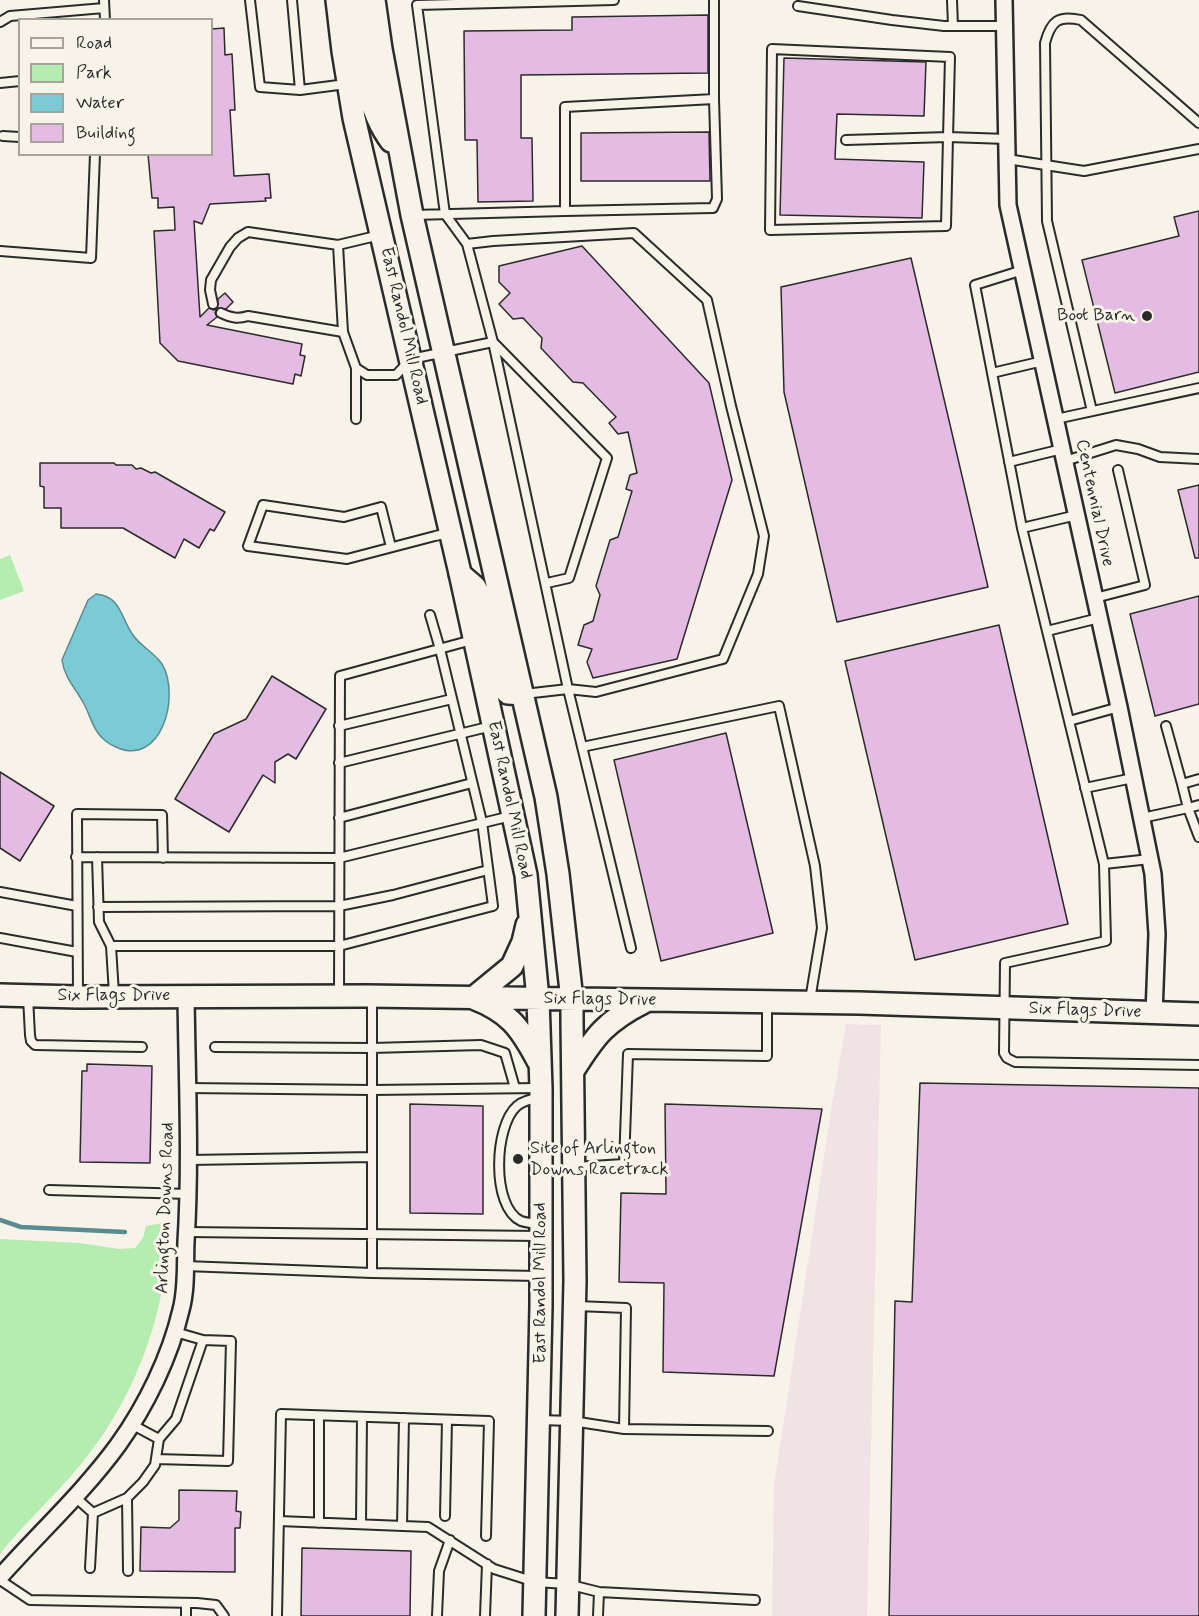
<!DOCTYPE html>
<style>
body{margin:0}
#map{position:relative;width:1199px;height:1616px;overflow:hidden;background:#f7f3e8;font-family:Mynerve,sans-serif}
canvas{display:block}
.legend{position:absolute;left:18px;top:18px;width:195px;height:138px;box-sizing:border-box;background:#f7f3e8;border:2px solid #a5a39c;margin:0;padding:8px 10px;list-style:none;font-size:18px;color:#2b2b2b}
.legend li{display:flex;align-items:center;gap:12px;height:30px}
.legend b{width:30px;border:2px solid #a5a39c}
</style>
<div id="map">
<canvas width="1199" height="1616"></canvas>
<ul class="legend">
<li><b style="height:8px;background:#f7f3e8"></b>Road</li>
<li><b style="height:16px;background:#b5edb0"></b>Park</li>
<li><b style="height:16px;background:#7bcbd7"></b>Water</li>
<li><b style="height:16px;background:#e4bbe2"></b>Building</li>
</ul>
</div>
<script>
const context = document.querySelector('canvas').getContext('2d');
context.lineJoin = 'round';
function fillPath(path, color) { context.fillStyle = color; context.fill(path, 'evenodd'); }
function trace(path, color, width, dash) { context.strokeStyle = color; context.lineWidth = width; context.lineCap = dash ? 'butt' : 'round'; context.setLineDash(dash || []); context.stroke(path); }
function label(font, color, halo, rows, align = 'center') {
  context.font = font + ' Mynerve,sans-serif'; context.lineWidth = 6; context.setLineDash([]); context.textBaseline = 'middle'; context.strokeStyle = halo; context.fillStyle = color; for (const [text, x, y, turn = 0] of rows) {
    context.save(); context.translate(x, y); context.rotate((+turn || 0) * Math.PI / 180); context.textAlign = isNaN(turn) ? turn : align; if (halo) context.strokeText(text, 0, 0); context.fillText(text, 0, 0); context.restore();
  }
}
const built = new Path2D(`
 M846,1024L881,1025L867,1616H772L774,1486L831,1110Z`);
const green = new Path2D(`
 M10,555L24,591L0,600V559Z
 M168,1222C169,1314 132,1408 71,1476C47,1503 22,1526 0,1554V1239L80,1243L119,1249L135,1248L143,1238L146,1226Z`);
const water = new Path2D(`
 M96,594C122,597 120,617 133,635C140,646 155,653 162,664C181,696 161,768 116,747C110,745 102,739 98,733C92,725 89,713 84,704C76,689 64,677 62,660L88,600Z`);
const stream = new Path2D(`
 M0,1220L21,1227L125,1232`);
const building = new Path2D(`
 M708,15V73L521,75V138H532L533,201L478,202L477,140H465L464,31L572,30V17Z
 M224,28L225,55L232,54L235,110H230L234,176L269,174L271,198H265L266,201L210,204L202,224L194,221L200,317L209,308L214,310L217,308L218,299L225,293L233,302L226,309L217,308L215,313L217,317L207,325L302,344L300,355L305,356L301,376L295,374L293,384L178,361L160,343L154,231L175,230L174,207L158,208V198H152L148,154H212V29Z
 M784,58L926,62L924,116L837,114L835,159L924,162L922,218L780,215Z
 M709,132L710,181H581V133Z
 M1199,211V372L1115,393L1082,260L1179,236L1174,217Z
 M582,246L709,383L732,480L677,659L593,678L587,662L592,649L578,645L584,625L593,621L600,595L596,586L610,540L618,537L632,491L626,489L630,475L637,473L628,432L618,434L609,423L616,417L583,383L573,382L541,348L542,338L523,318L513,319L499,304L510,293L499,282V266Z
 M911,258L988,587L837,622L784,392L781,287Z
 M40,463H114L116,465H132L136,469L141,468L151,473L155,472L225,512L214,531L210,529L199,548L184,539L175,558L123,528H61V508H44V487L40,486Z
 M1199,485V558H1195L1178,490Z
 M1199,596V704L1155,716L1130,614Z
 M999,625L1068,924L915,960L845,661Z
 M272,676L326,709L296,759L288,754L275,762V783L263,775L229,832L175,799L214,734L246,719Z
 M726,733L773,933L661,961L614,760Z
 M0,772L54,806L20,861L0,848Z
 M87,1064L152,1066L150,1163L80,1162L82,1071H87Z
 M920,1083L1199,1088V1616H889L895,1301L912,1302Z
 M410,1104L483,1106V1214L410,1213Z
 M665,1104L822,1109L774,1376L663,1372L664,1283L619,1282L621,1193L666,1194Z
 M179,1490L237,1491L236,1511L241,1512L240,1528H235V1572L140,1571L141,1527L170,1528L179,1520Z
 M302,1548L411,1551L410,1616H301Z`);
const lane = new Path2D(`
 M104,0L105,20
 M250,0L260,87L300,90
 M292,0L300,90L346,84
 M952,0L953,26
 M798,6L892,20L944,26H1005
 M0,22L10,16L104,8
 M0,83L20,81
 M3,136L20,137
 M846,140L948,137L950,57L772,49L770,230L946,226L948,137L1007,139
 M1007,159L1084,171L1199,149
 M565,211L713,208L717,199L714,99
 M413,215L565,211V107L714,99V0
 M467,244L493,342L607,458L569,578L547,583
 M0,251L91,258L95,154
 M1023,270L975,285L1022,528L1077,515
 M213,304L210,290L211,280L230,247L238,238L248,232L338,245L380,235
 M221,313C231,318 238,319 248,316L343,332L338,245
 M343,332L356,368L367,375H396L411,359L493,342L568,689L631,948
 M992,373L1043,361
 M1092,411L1047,221L1045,43C1051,21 1058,15 1081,20L1199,123
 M356,419V368
 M1056,419L1199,388
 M1065,461L1116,445L1138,449L1160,457L1199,459
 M1009,462L1062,449
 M1022,528L1047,631L1099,618
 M391,547L381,507L344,517L263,505L248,546L347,559L435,536L449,533
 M1095,598L1145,585L1118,470
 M1047,631L1104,864L1106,941L1005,963L1004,1053L1007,1058L1015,1062L1199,1065
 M524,694L568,689L596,692L723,659L758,574L764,536L731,406L707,300L634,233L493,241L467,244L445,214L417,5L614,0
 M1069,721L1119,707
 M339,726L452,699
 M1166,726L1182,784
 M582,747L779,706L815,866L822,928L810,1000
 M339,763L492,726
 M1199,779L1182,784L1188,808L1199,805
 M1085,788L1133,778
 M339,818L472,783
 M1142,818L1188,808L1199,837
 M76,857L339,858L511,816
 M97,857L99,922L111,946
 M1104,864L1150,859
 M0,892L77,906
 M98,907L339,906L393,895L488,870
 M0,938L77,952
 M114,994L111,946H339L493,906L482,822L440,649L430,615
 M78,995L77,814L162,815L163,858
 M339,995L340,676L472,640
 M28,997L30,1035L31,1041L35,1045L142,1047
 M215,1047L372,1048L481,1045L505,1053L515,1088
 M187,1088L372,1090L540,1088
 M539,1098C531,1099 523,1101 517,1106C494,1126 491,1207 521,1221C527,1223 534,1223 540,1225
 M189,1160L372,1157
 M575,1167L624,1164L628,1054L767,1056V1004
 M49,1190L189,1194
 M187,1232L539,1236
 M185,1266L372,1273V998
 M372,1273L539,1276
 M540,1420L572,1421L624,1429L626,1308L577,1306
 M131,1424L159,1439
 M624,1429L768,1431
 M156,1459L228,1461L231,1341L203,1340
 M75,1497L93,1513L127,1498L143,1482L155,1465L159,1439L176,1419L203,1340L175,1332
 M127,1498L128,1571
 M445,1516L447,1420
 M279,1521L428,1527L494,1569L535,1582L567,1584L599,1592L755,1600
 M319,1523V1416
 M361,1524L362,1417
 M402,1526L404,1418
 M90,1568L93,1513
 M0,1580L30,1600L197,1603L216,1605L224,1616
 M186,1616V1603
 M277,1616L281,1414L489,1421L486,1536
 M437,1616L439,1571L450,1540
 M485,1616L487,1564
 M598,1616L599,1592`);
const street = new Path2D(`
 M1004,0L1008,205L1119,707L1153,874L1157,934L1154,1014
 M0,1577C39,1533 83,1493 118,1445C146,1406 170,1357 181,1310C187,1288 185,1263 186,1242C191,1160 187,1078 186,996`);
const secondary = new Path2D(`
 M337,0L343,51L354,118L460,573L526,875L538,999L541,1088V1306L534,1616
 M354,0C361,46 362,102 391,141
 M374,0L381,49L412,215L546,797L558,874L572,1000V1020L575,1281L567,1616
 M460,574L475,587L483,602L501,685L508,693L523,694
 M527,925L523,942L512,966L473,998C509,1012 520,1027 538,1061
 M0,995L78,997L367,996L859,1003L1199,1014
 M573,1071C595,1036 606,1021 644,1002`);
const markers = [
 [1147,316,6,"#2b2b2b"],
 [518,1159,6,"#2b2b2b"]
];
const poiNames = [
 ["Boot Barn",1135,316],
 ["Site of Arlington",530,1149,"left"],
 ["Downs Racetrack",530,1170,"left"]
];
const streetNames = [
 ["East Randol Mill Road",403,326,77],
 ["Centennial Drive",1094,503,78],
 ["East Randol Mill Road",509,800,78],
 ["Six Flags Drive",114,996],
 ["Six Flags Drive",600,1000,1],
 ["Six Flags Drive",1085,1011,2],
 ["Arlington Downs Road",166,1208,-88],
 ["East Randol Mill Road",541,1283,-90]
];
fillPath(built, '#f1e2e6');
fillPath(green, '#b5edb0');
fillPath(water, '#7bcbd7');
trace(water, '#5b8b92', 1.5);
trace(stream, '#5b8b92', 4.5);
fillPath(building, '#e4bbe2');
trace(building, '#2b2b2b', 1.5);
trace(lane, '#2b2b2b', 12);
trace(street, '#2b2b2b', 20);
trace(secondary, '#2b2b2b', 26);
trace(lane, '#f7f3e8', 8);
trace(street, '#f7f3e8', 15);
trace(secondary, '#f7f3e8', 21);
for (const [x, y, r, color] of markers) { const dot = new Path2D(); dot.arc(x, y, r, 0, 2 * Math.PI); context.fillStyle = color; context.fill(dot); trace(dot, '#f7f3e8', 2); }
label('18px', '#2b2b2b', '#f7f3e8', poiNames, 'right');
label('18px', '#2b2b2b', '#f7f3e8', streetNames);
</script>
